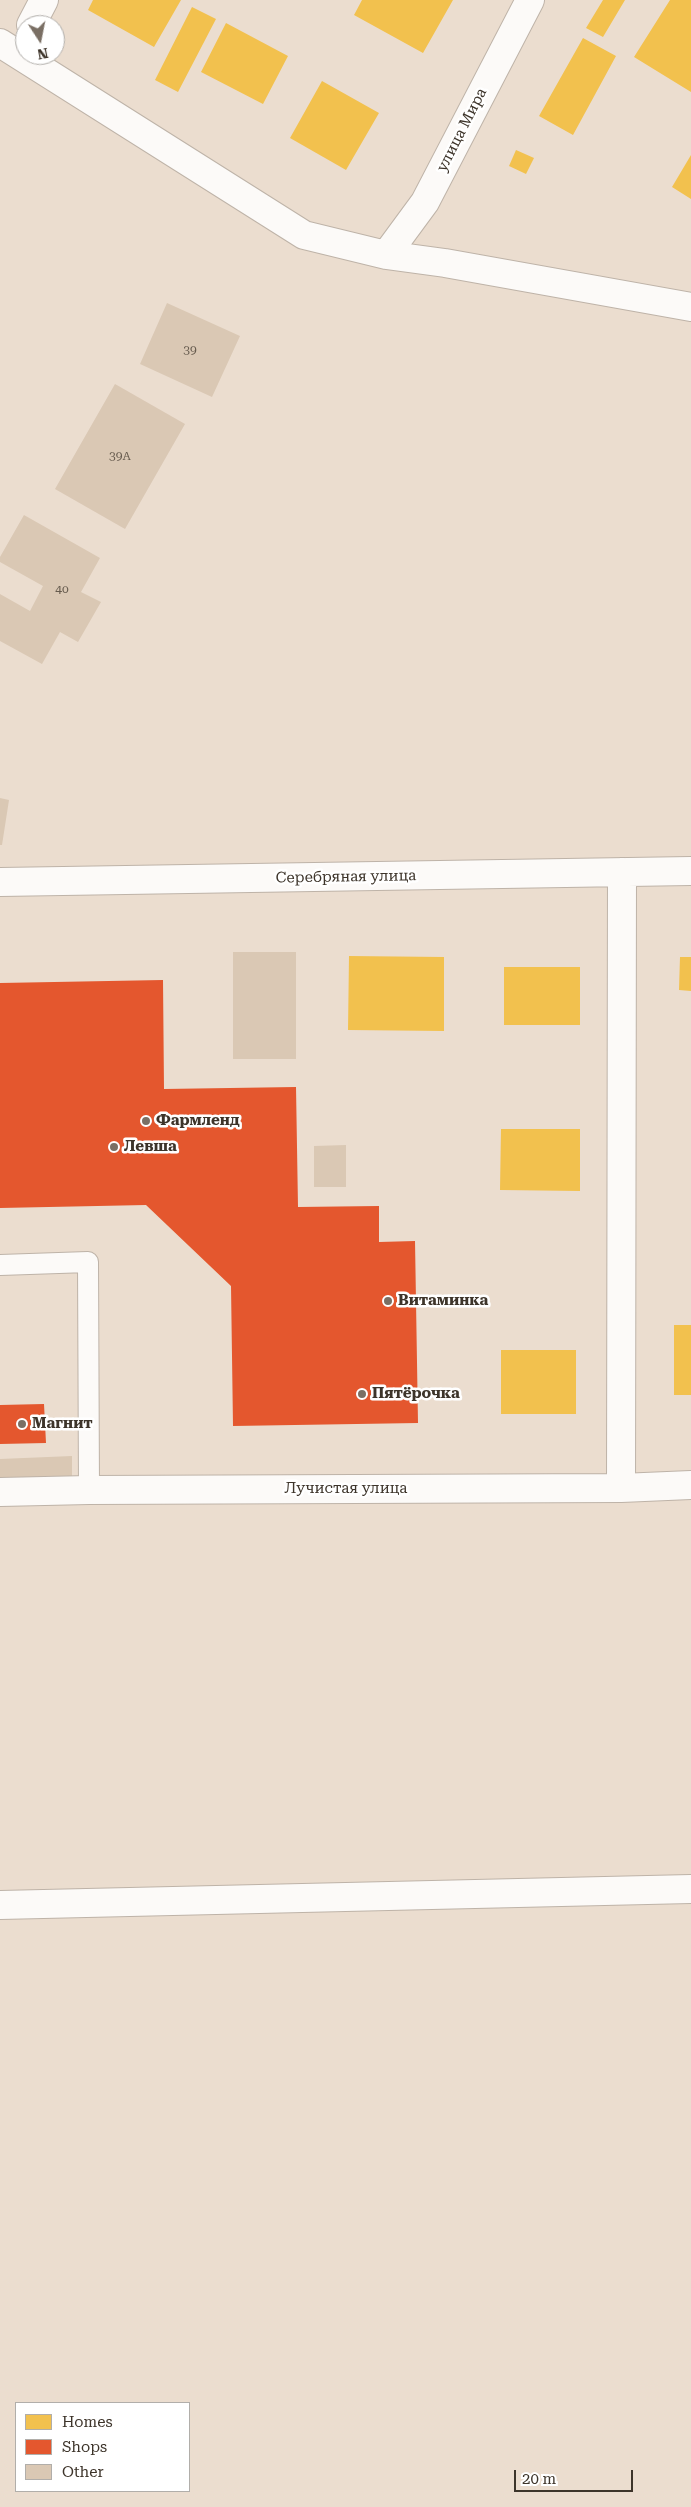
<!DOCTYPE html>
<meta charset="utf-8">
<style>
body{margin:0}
#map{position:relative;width:691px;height:2507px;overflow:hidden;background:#ebddcf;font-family:"Roboto Serif",serif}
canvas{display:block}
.legend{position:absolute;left:15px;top:2402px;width:175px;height:90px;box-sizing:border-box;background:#fff;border:1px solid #b1aeaa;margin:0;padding:6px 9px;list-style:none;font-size:15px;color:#3d342a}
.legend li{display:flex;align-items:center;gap:10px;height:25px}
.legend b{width:25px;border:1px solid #b1aeaa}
.north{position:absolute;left:15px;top:15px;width:50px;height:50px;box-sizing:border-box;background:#fff;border:1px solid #b1aeaa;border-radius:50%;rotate:169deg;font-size:14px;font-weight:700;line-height:20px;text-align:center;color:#3d342a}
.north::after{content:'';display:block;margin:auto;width:18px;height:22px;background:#7a6f64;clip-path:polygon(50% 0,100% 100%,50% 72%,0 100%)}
.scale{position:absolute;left:514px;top:2470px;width:119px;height:22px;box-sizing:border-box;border:2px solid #3d342a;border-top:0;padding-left:6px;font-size:15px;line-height:18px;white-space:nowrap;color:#3d342a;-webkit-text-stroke:4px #fff;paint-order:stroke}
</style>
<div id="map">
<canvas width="691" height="2507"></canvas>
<ul class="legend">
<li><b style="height:14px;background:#f2c14e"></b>Homes</li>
<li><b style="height:14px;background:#e4572e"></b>Shops</li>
<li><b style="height:14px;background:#dac8b4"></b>Other</li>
</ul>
<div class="north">N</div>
<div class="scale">20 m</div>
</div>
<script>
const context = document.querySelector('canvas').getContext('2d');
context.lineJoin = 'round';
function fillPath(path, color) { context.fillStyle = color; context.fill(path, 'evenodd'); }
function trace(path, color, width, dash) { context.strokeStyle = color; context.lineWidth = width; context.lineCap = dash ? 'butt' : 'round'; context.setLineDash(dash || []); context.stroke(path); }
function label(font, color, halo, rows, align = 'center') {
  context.font = font + ' "Roboto Serif",serif'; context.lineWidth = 5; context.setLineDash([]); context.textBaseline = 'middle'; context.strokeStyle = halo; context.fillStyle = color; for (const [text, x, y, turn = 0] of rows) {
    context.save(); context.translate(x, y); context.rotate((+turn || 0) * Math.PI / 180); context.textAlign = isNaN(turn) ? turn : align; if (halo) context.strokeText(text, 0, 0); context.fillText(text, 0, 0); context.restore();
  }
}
const homes = new Path2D(`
 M93,0H181L154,47L88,10Z
 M362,0H453L423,53L354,15Z
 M603,0H625L603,37L586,28Z
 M670,0H691V92L634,57Z
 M192,7L216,19L178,92L155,80Z
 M226,23L288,56L263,104L201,72Z
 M583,38L616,56L573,135L539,116Z
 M322,81L379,113L346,170L290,138Z
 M516,150L534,158L526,174L509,166Z
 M691,155V199L672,187Z
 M349,956L444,957V1031L348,1030Z
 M680,957H691V991L679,990Z
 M504,967H580V1025H504Z
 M501,1129H580V1191L500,1190Z
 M674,1325H691V1395H674Z
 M501,1350H576V1414H501Z`);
const shops = new Path2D(`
 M163,980L164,1089L296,1087L298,1207L379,1206V1242L415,1241L418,1423L233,1426L231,1286L146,1205L0,1208V983Z
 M44,1404L46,1443L0,1444V1405Z`);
const building = new Path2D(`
 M167,303L240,336L212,397L140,364Z
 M115,384L185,424L125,529L55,489Z
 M24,515L100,558L81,592L101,602L78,642L60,632L42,664L0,641V594L30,611L43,586L0,562V557Z
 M0,798L9,800L2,845H0Z
 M233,952H296V1059H233Z
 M346,1145V1187H314V1146Z
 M72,1456V1478L0,1481V1459Z`);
const service = new Path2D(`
 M0,1265L88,1262L89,1490`);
const minor = new Path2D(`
 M31,25L44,0
 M0,43L304,235L386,255L445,263L691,307
 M386,255L425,202L530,0
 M0,882L691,871
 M621,1488L622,872
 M0,1492L89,1490L621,1488L691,1485`);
const secondary = new Path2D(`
 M0,1905L691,1889`);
const markers = [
 [146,1121,5,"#7a6f64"],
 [114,1147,5,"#7a6f64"],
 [388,1301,5,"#7a6f64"],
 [362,1394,5,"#7a6f64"],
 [22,1424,5,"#7a6f64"]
];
const numberNames = [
 ["39",190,350],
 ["39А",120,456],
 ["40",62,589]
];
const streetNames = [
 ["улица Мира",462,130,-63],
 ["Серебряная улица",346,877,-1],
 ["Лучистая улица",346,1489]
];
const poiNames = [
 ["Фармленд",156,1121],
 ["Левша",124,1147],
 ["Витаминка",398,1301],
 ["Пятёрочка",372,1394],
 ["Магнит",32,1424]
];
fillPath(homes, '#f2c14e');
fillPath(shops, '#e4572e');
fillPath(building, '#dac8b4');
trace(service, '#beb3a8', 22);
trace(minor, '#beb3a8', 30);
trace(secondary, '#beb3a8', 30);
trace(service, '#fcfaf8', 20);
trace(minor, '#fcfaf8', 28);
trace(secondary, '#fcfaf8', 28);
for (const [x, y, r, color] of markers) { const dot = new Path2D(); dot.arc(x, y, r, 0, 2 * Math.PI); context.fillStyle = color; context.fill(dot); trace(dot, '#fff', 2); }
label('12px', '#655a4d', null, numberNames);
label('15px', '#3d342a', '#fff', streetNames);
label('bold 15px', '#3d342a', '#fff', poiNames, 'left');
</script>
